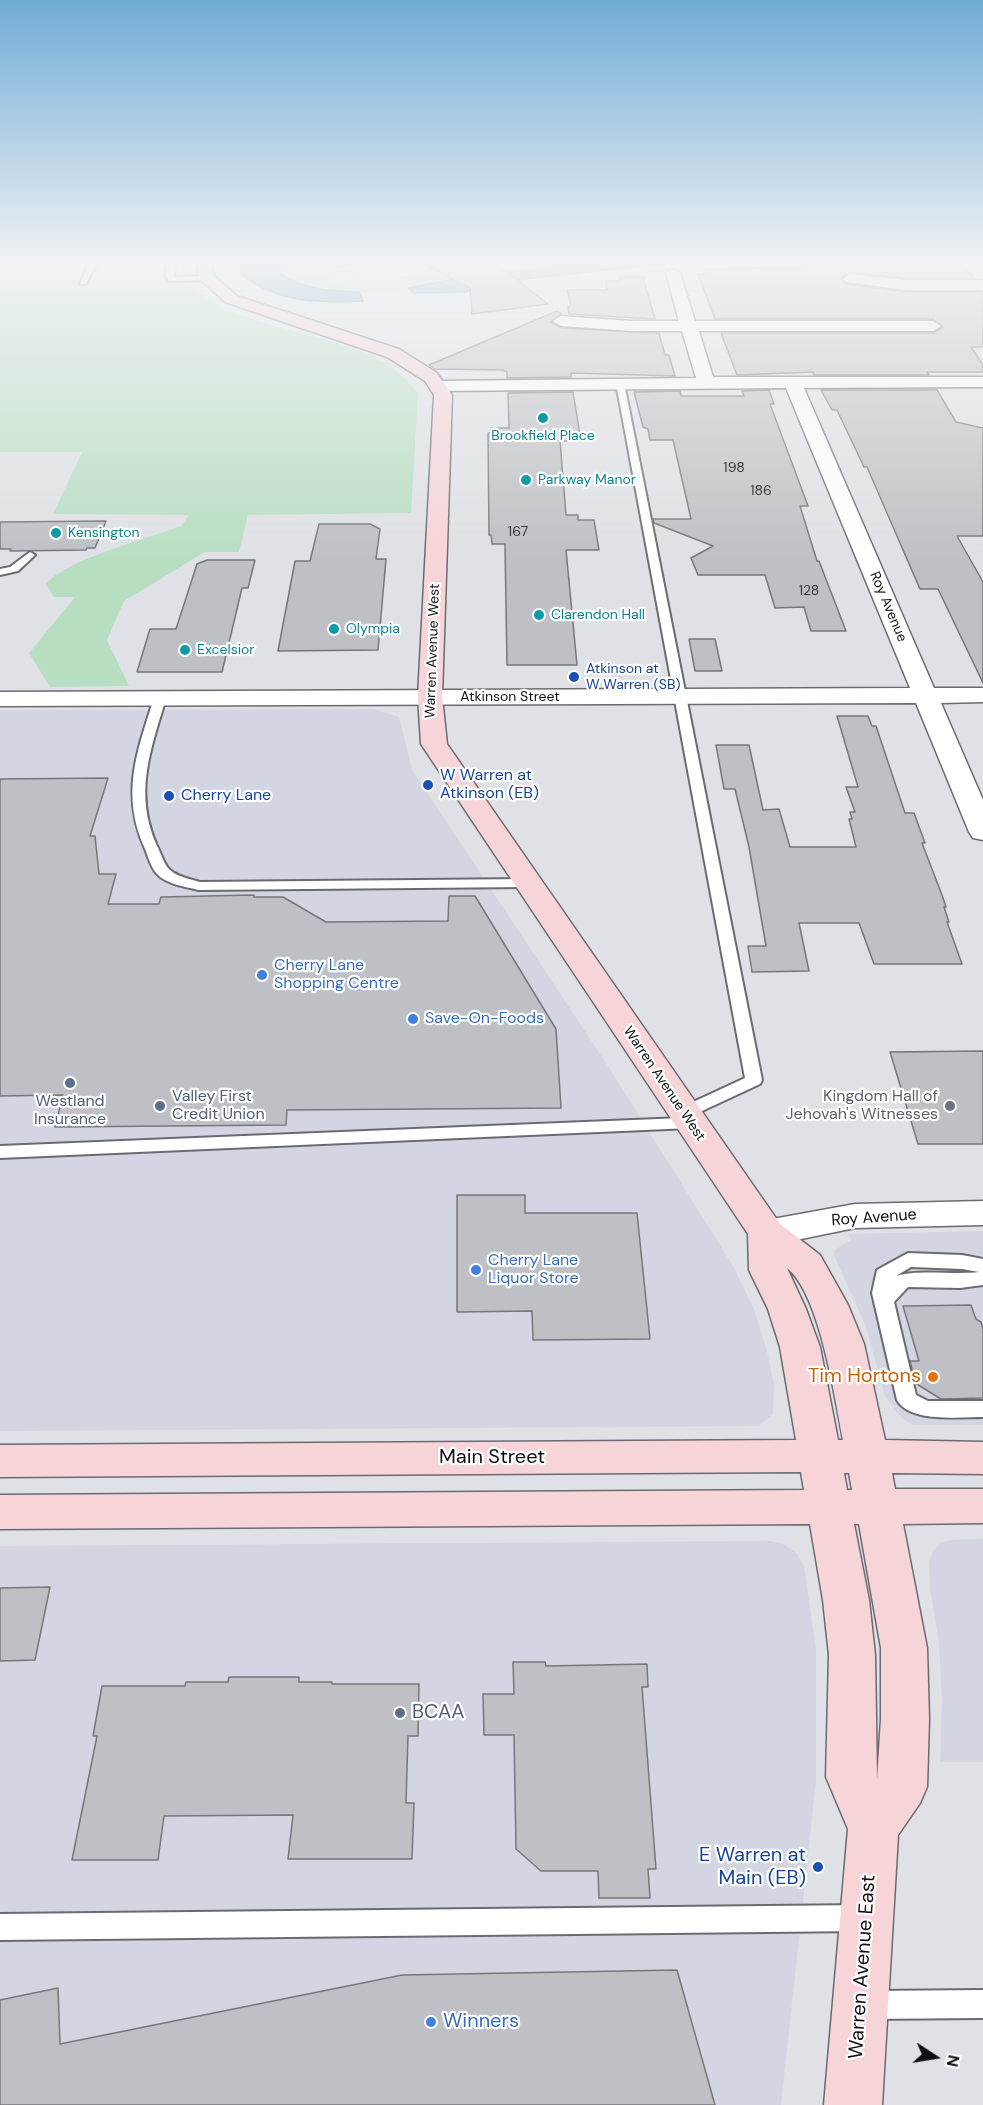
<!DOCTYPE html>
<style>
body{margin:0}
#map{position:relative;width:983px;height:2105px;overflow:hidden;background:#e0e1e6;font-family:"DM Sans",sans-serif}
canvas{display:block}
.north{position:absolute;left:905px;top:2027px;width:60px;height:60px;-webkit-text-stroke:4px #fff;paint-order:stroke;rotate:102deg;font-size:16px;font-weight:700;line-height:24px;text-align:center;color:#0e0e10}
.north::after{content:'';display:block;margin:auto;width:21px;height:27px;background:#0e0e10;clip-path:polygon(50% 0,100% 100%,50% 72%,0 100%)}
</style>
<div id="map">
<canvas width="983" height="2105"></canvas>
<div class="north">N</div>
</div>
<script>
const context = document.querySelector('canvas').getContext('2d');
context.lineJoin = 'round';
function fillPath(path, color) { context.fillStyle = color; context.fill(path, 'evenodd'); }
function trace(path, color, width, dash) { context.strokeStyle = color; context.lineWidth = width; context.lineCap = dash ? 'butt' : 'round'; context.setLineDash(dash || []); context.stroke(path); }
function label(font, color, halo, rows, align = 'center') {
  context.font = font + ' "DM Sans",sans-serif'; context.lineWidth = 4.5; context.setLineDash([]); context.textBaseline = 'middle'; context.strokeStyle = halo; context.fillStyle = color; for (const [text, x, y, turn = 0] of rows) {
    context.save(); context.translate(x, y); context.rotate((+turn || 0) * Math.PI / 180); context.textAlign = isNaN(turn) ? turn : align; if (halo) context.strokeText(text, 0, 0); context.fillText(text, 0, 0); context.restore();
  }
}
const built = new Path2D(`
 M374,709L399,717L412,770L608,1066L733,1266L754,1309L767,1351L774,1384L773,1414L759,1426L0,1431V710Z
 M983,1231V1425H912L902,1418L885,1396L866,1327L834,1255L835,1250L852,1239L847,1234Z
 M949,1540L983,1539V1762H940L942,1700L939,1643L930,1589L929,1562L933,1551L940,1543Z
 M771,1541L784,1544L797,1554L804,1566L816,1650V1781L781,2105H0V1546Z`);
const green = new Path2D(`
 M278,263H315L332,281L508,268L545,263H588C549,267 508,270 469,276C407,285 337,311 280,274Z
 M0,288H194C256,341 370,327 418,393L411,513L248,515L239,552H205L124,601L107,640L129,686L50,687L29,653L75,597H54L46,584C67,559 147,539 181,526L189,515L53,514L82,452H0Z`);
const water = new Path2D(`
 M239,263H278L280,274C305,290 330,291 359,292L363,301C319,303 278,303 242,275Z
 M588,263H671L488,283L465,292L414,293L408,288L471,276Z`);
const building = new Path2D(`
 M422,263H495L548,304L472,314L470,288Z
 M797,263H960L974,278H906L851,272L841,279L846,284L906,292H983V347H971L983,365V372H927L929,375H814L813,372L737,375L721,333H933L943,327L933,319H715L698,274H707L705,269L803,267Z
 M619,277H643L655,319L569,314L568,307L571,305L567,290H607L606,281H620Z
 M557,311L561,314L551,322L561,328L659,333L665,355H669L675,376L571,373V377L507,378V372L503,370L435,369L429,365Z
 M769,390L774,404H770L808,506H800L817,561H819L846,631H811L804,607L775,608L765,575H698L691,558L713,546L654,523L653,519H691L673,440H650L648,429L643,427L634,392L680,391L681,396H744L742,391Z
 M821,390H937L956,422L983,428V536H957L983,582V683L938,589H920L867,467H864L837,410H832Z
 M573,392L581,441H560L566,515H578V520H594L599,550H566L577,665H507L505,544H492L491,535H489L488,433H491V428H509L508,393Z
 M106,521L95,548H87L86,550L10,551L11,549H0V522Z
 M319,524H370L380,529L376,559H386L378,650L278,651L295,561H310Z
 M207,560H255L248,588H242L222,672H137L150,629H176L197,564Z
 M689,639H715L722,671H695Z
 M837,716H868L872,726H876L905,813H914L925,843H922L942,895L946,907H944L949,922H947L962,964H874L859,923H799L809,971L752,972L748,946H766L749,847L735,789H724L716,745H749L763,810L779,809L790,847H856L849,819H852L850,812H855L846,787H858Z
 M108,778L90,836H95L99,874H116L108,904H159L161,897L254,895V897H283L326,922L448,921L449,896H475L556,1029L561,1108L287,1110L286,1125L55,1127L63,1095L0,1096V779Z
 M890,1052L983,1051V1144H918Z
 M457,1195H525V1213H637L650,1339L533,1340L532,1311L457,1312Z
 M971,1305L976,1319L981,1322L983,1329V1398L941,1399L915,1383L910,1361H919L903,1306Z
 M50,1587L35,1660L0,1661V1588Z
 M513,1662H545L546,1666L647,1664L648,1687H642L656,1869H648L650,1898H599L598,1871H541L516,1849L514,1735H484L483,1694H514Z
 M229,1677H299V1682H332V1684H419L418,1736H408L406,1803H414L412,1859H288L293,1815L164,1816L158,1860H72L97,1736H93L102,1686H185L186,1682H228Z
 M677,1970L715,2105H0V2000L58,1988L60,2044L402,1975Z`);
const lane = new Path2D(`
 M89,263H97L86,284H80Z
 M167,263H175L174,277L207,276L211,278L207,280L169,281L166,277Z
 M334,263H354L337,266Z
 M620,380L624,383L762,1080L760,1084L687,1118L697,1119L700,1123L697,1127L691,1128L0,1158V1146L682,1118L675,1113L678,1109L745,1078L616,383Z
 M30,552L35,555L18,571L0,575V569L10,567Z
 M160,694L166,698C151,749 133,793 157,846C161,853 164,865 170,870C178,877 190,879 200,882L527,879L534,883L527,887L199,890C186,887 166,884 157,874C151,868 148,856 145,849C120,794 137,752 154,698Z
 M908,1253L962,1255L983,1259V1285L960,1288L908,1287L894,1302L916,1395L928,1401H983V1417C960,1417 910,1423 897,1400L872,1293L877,1270ZM911,1267L962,1269L979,1272C955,1275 916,1269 896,1276Z
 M863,1905L872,1909L876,1918L872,1927L863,1931L0,1940V1914Z
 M983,1990V2018L867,2019L857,2015L853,2005L857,1995L867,1991Z`);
const street = new Path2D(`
 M673,269L680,273L695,321H933L941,326L933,331H699L713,377H983V387L804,388L934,688H983V702L941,703L983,800V840L973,838L969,832L916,703L0,706V692L910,688L786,388L438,391L432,390L429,386L432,382L438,381L696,378L682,331H632L561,326L553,321L561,316L632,321H679L666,273Z
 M851,274L906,280H983V290H906L846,282L843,279L846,276Z
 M983,1201V1225L855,1228L767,1246L754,1242L748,1233L754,1224L767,1220L855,1204Z`);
const secondary = new Path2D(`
 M198,263H212L214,276L237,296L399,349L437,373L452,395L442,697L447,744L780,1224L820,1255L848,1305L864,1344L885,1440L983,1442V1474L892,1473L895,1489H983V1523L903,1524L927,1648L929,1719L927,1787L920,1803L898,1835L882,2105H824L848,1829L826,1777L829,1655L823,1600L810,1524L0,1529V1495L804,1490L801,1472L0,1477V1445L796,1440L780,1347L768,1309L749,1270L748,1234L421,744L418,697L434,395L425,381L387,357L225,302L202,281L197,271ZM787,1268C820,1294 835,1399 843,1440H838L820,1347L806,1309ZM844,1473H849L852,1490H847ZM854,1524H859L881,1648V1719L877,1780L875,1655L869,1600Z`);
const markers = [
 [543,418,6,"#0f9aa8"],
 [526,480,6,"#0f9aa8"],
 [56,533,6,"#0f9aa8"],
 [539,615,6,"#0f9aa8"],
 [334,629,6,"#0f9aa8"],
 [185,650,6,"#0f9aa8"],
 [574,677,6,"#1a4fb4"],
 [428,785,6,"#1a4fb4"],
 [169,796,6,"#1a4fb4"],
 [262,975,6,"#3f7fe0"],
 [413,1019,6,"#3f7fe0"],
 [70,1083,6,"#5c6f8a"],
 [160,1106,6,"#5c6f8a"],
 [950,1106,6,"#6b7280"],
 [476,1270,6,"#3f7fe0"],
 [933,1377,6,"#e8710a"],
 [400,1713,6,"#5c6f8a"],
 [818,1867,6,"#1a4fb4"],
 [431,2022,6,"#3f7fe0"]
];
const farCulturenames = [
 ["Brookfield Place",543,436,"center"],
 ["Parkway Manor",538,480],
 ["Kensington",68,533],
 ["Clarendon Hall",551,615],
 ["Olympia",346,629],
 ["Excelsior",197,650]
];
const numberNames = [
 ["198",734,468],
 ["186",761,491],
 ["167",518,532],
 ["128",809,591]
];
const farStreetnames = [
 ["Roy Avenue",888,607,67],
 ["Warren Avenue West",433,651,-88],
 ["Atkinson Street",510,697],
 ["Warren Avenue West",664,1084,56]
];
const farTransitnames = [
 ["Atkinson at",586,669],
 ["W Warren (SB)",586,685]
];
const transitNames = [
 ["W Warren at",440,776],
 ["Atkinson (EB)",440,794],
 ["Cherry Lane",181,796]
];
const shopNames = [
 ["Cherry Lane",274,966],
 ["Shopping Centre",274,984],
 ["Save-On-Foods",425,1019],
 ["Cherry Lane",488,1261],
 ["Liquor Store",488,1279]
];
const serviceNames = [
 ["Valley First",172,1097],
 ["Credit Union",172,1115],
 ["Westland",70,1102,"center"],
 ["Insurance",70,1120,"center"]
];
const worshipNames = [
 ["Kingdom Hall of",938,1097],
 ["Jehovah's Witnesses",938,1115]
];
const streetNames = [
 ["Roy Avenue",874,1218,-4]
];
const nearFoodnames = [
 ["Tim Hortons",921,1377]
];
const nearStreetnames = [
 ["Main Street",492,1458],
 ["Warren Avenue East",863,1967,-86]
];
const nearServicenames = [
 ["BCAA",412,1713]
];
const nearTransitnames = [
 ["E Warren at",806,1856],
 ["Main (EB)",806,1879]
];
const nearShopnames = [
 ["Winners",443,2022]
];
fillPath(built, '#d3d5e2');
fillPath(green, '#b8dec2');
fillPath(water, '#5da1bc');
trace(water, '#457588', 1.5);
fillPath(building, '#bfc0c5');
trace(building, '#76777b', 1.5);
trace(lane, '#6a6b70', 4);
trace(street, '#6a6b70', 3);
trace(secondary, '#6a6b70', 3);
fillPath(lane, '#fff');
fillPath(street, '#fff');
fillPath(secondary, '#f7d4d7');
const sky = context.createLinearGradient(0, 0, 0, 558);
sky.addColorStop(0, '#70acd6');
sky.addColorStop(0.47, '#f1f2f4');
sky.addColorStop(1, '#f1f2f400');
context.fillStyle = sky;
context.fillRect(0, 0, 983, 558);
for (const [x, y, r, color] of markers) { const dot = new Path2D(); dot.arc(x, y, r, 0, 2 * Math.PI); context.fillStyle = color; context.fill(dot); trace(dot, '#fff', 2); }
label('14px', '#0d838f', '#fff', farCulturenames, 'left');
label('14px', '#3a3a3d', null, numberNames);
label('14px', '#0e0e10', '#fff', farStreetnames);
label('14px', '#164399', '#fff', farTransitnames, 'left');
label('16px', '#164399', '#fff', transitNames, 'left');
label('16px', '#366cbe', '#fff', shopNames, 'left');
label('16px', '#4e5e75', '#fff', serviceNames, 'left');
label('16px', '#5b616d', '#fff', worshipNames, 'right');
label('16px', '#0e0e10', '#fff', streetNames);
label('20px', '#c56008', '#fff', nearFoodnames, 'right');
label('20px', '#0e0e10', '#fff', nearStreetnames);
label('20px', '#4e5e75', '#fff', nearServicenames, 'left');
label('20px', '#164399', '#fff', nearTransitnames, 'right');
label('20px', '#366cbe', '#fff', nearShopnames, 'left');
</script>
